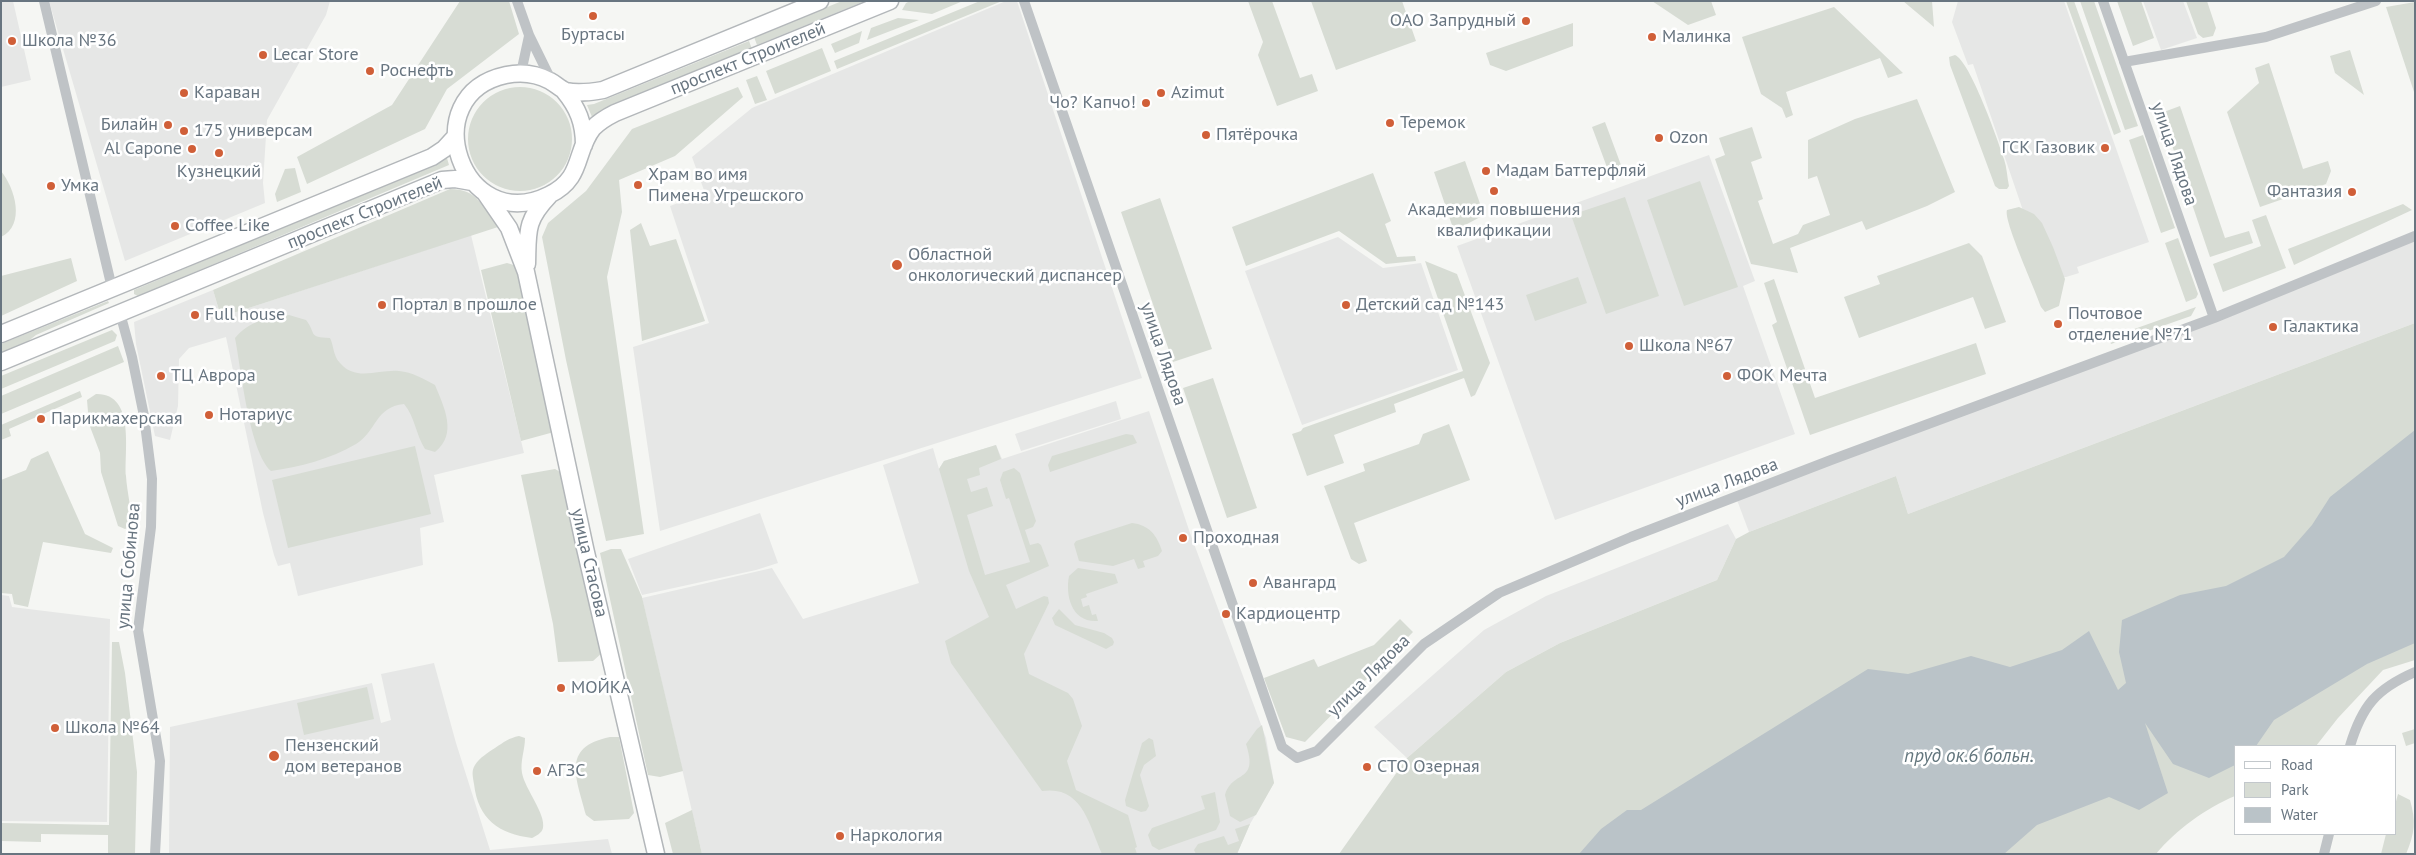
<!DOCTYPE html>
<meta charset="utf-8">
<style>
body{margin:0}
#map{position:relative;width:2416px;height:855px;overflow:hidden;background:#f5f6f3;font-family:"PT Sans",sans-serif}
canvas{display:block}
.frame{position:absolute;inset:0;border:2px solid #687580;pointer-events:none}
.legend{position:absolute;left:2234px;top:745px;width:162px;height:90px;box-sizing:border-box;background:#fff;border:1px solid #c3c8cc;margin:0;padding:6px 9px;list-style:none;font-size:15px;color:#687580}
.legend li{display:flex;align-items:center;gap:10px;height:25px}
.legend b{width:25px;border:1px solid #c3c8cc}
</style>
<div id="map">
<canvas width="2416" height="855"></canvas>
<div class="frame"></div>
<ul class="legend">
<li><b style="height:6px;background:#fff"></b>Road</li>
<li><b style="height:14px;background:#d7dcd4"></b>Park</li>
<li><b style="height:14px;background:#bac3c8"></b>Water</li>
</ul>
</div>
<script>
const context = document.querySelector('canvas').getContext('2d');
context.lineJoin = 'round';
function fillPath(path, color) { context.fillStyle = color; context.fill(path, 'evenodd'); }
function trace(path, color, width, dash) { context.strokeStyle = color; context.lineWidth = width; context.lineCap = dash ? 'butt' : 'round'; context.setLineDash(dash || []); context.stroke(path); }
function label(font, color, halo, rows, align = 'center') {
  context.font = font + ' "PT Sans",sans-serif'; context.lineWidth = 5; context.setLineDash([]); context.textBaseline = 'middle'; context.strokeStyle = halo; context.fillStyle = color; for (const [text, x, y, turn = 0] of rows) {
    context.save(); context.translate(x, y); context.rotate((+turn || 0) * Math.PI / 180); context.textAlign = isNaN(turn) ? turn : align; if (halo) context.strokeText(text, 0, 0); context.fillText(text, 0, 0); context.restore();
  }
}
const built = new Path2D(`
 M1,1H13L31,80L1,87Z
 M49,1H330L326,15L267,120L263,183L265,203L125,261Z
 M1006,1H1017L1142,378L660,531L633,347L709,323L670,206L705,193L692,157L752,108Z
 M1958,1H2064L2149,242L2077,267L2079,273L2066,277L2046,278L1973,64L1968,65L1952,22Z
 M2143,1H2183L2197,38L2161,50Z
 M1709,155L1755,281L1743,286L1795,434L1555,520L1457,246Z
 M471,235L524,453L434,475L444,522L420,528L423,565L298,596L290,563L278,566L274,555L263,513L226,337L189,348L179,359L178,406L170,440L155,436L136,344L134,322L213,290L221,317Z
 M1338,237L1383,268L1421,263L1458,370L1302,425L1245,271Z
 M2415,240V323L1908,514L1896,476L1749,532L1737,500Z
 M1116,401L1121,419L1021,451L1015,434Z
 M1149,411L1190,533L1266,738L1274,783L1250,824L1237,854H702L642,598L772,568L803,619L919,583L883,465L933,448L939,469L944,461L996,445L1002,459Z
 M760,513L778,563L756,570L642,595L628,559Z
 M1728,524L1736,539L1717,580L1560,643L1506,672L1407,758L1374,727L1484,630L1546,596Z
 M1,595L9,596L12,607L110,619L107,822L1,821Z
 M434,663L456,743L490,850L608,839L612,854H169L170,727L372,683L381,723L391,720L381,674Z`);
const green = new Path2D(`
 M460,1H509L519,34L447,89L425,129L307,184L297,157L392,105Z
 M842,1H865L757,45L754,37Z
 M910,1H963L932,14L902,10L906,3Z
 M980,1H1002L837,69L834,61Z
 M1248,1H1272L1300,78L1312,74L1318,91L1277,106L1258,55L1263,42Z
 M1311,1H1402L1416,41L1336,70Z
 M1652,1H1711L1716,15L1688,25Z
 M1903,1H1932L1934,27Z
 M2066,1H2074L2121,132L2114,135Z
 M2080,1H2094L2138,126L2125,130Z
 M2117,1H2141L2154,38L2133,46Z
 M2186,1H2207L2216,28L2213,36L2203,38L2198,34Z
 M2415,2V95L2386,7Z
 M1834,7L1903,73L1888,78L1880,58L1786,92L1793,115L1786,118L1782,108L1761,94L1742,37Z
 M898,18L919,20L867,40L871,28Z
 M1573,23V46L1506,71L1490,65L1486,53Z
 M862,31L859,43L835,53L831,44Z
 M749,41L752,49L601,111L592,117L587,105L594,104Z
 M822,48L831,71L775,94L766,71Z
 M2350,50L2364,95L2335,73L2330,56Z
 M1955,55C1970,61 1998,140 2004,159C2007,168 2007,177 2009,186L2007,189H1999L1995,186L1950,65L1949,57Z
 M2269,63L2303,169L2328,161L2331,171L2326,184L2260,207L2227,112L2259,83L2255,68Z
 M757,76L767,100L755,104L746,80Z
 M738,87L743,97L675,156L619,180L622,212L607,277L644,534L606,541L566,360L542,237L548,223L586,191L632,129Z
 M468 139a52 52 0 1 1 104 0a52 52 0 1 1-104 0Z
 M1917,99L1955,192L1927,206L1866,230L1862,221L1790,248L1798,273L1751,264L1715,159L1725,155L1719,138L1752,127L1762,158L1751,162L1763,199L1758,201L1773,244L1798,234L1803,225L1830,215L1817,176L1808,179V140L1855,119Z
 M2180,106L2225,238L2249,231L2253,243L2210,257L2161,113Z
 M1605,122L1621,165L1608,170L1592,127Z
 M2143,135L2175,228L2161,233L2129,140Z
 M447,158L449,165L138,296L134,294V290Z
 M1465,161L1484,215L1454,231L1434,172Z
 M295,168L301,192L277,202L275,194L285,169Z
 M1,171C15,188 26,225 1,237Z
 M1373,173L1391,221L1385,224L1397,257L1415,256L1416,261L1386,264L1339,231L1246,266L1232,227Z
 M1700,181L1738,287L1684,306L1647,200Z
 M450,189C477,189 483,206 498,227L221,317L213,290Z
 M1625,197L1659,296L1606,314L1571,215Z
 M1160,198L1212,349L1173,362L1121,212Z
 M2403,204L2412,210L2294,265L2288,249Z
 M2019,207L2034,214L2042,223L2053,247L2065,279L2059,306L2045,312L2041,307C2036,291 2003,220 2007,210Z
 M2266,215L2286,268L2223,292L2213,264L2261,246L2252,220Z
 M641,223L650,246L676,239L705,321L642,341L630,230Z
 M2178,238L2198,294L2196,298L2186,302L2165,243Z
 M1969,243L1982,256L2006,322L1985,329L1973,297L1859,338L1844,297L1880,284L1877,276Z
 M71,258L77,281L1,316V276Z
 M1425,261L1457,274L1490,363L1475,395L1471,397L1464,378L1394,404L1396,412L1334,435L1344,463L1307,476L1292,434L1301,431L1303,428L1463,371Z
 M507,263L517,266L554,432L521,441L481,270Z
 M1578,277L1587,303L1535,321L1526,295Z
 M1774,279L1815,398L1976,343L1986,374L1810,435L1772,325L1777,322L1764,283Z
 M108,301L109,303L36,335L22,346L1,354V344Z
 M2196,307L2191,316L2111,344L2109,338Z
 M289,315L306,320C317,334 307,337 330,338C334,346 333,356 340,363C356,382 379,369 399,371C412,372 424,379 435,385C444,407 458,434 435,452L425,449C416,435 415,417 404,404C375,407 377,431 356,444C331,459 299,467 271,471C249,451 241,368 235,338C249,321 269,317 289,315Z
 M2415,323V660L2383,670L2338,718L2316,746H2235V796C2206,808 2176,830 2156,854H1339L1407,758L1506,672L1560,643L1717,580L1736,539L1749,532L1896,476L1908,514Z
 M112,330L117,335L115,341L1,389V376Z
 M118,346L124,362L1,414V396Z
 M1213,378L1257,508L1227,518L1183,388Z
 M80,391L82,397L9,429L11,436L1,440V425Z
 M96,394C136,393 124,452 126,476C127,493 132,509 131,526L125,529L118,526L101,472L100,453L89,424L87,400Z
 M1449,424L1470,480L1354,523L1367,561L1359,564L1351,559L1324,486L1365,471L1363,464L1419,444L1423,434Z
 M1126,434L1133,435L1137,443L1050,472L1048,465L1052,456Z
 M996,445L1001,459L979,468L980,475L967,479L971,492L987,487L993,506L967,515L985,575L1030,562L1009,498L1006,499L1000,480L1003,472L1014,468L1020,473L1036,521L1033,527L1025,530L1030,545L1038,543L1041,545L1049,566L1006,585L1016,609L1044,596L1048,597L1049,603L1024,654L1029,674L1068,693L1073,699L1082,726L1067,761L1076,790L1128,815L1137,847L1135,848L1137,854H1102C1089,824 1082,785 1042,791L951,663L945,641L989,617L969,571L939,469L944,461Z
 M415,446L431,514L288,548L272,480Z
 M48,451L85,534L113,548L111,553L43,542L28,607L14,604L12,594L1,593V480L26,470L31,459Z
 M555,469L562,473L602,653L593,661L558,662L553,624L521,475Z
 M1132,523C1149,525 1157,535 1162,551L1158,556L1143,561L1145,567L1138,569L1134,559L1113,566L1079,561L1074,544L1076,541Z
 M611,549H621L642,597L683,771L660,777L648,775L600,553Z
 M1078,568L1115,574L1118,583L1086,594L1087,597L1081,599L1083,607L1089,605L1092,615L1096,614L1098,621C1072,623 1065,596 1069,576Z
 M1059,609L1075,625L1104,633L1112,638L1114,642L1113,645L1106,649L1055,625L1052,618Z
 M1400,619L1413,632L1305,742L1286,737L1264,678L1314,659L1318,667L1374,645Z
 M112,642H119L125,673L137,772L135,854H108V835L41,834V842L1,841V823L109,825Z
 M367,687L374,719L304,735L297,703Z
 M1262,725L1274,783L1256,815L1240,822L1230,816L1225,795C1233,769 1259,784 1246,744L1257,729Z
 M2415,729V743L2406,746L2402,733Z
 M519,736L525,738C525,750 520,761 522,773C525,789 546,814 543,828C542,833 536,836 532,838C499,834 478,819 474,784C473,777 471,771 475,765C479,758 489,752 495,748C504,742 509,738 519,736Z
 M610,737H619L634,813L629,819L594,821L586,815C577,779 560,747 610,737Z
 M1149,738L1153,740L1156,756L1144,765L1140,775L1149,806L1146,811L1141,812L1126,806L1125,800L1142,743Z
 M1215,792L1220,822L1216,830L1159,850L1152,846L1148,835L1152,828L1205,809L1201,796Z
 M2398,794L2410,800C2416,821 2415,833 2406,854H2381L2386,834H2395V805Z
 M692,810L702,854H673L665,823Z
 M1250,824L1237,854H1196L1194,850L1198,844L1224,836L1228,845L1239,841L1235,829Z`);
const water = new Path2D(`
 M2415,430V643L2367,664L2274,720L2256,746H2235V765L2209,778L2173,764L2145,723L2168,793L2139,810L2109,797L2037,825L2004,854H1579L1601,829L1627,810H1641L1868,669L1908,674L1971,656L2010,667L2062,650L2089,631L2118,690L2126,683L2119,652L2122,620L2180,595L2226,586L2284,557L2312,525L2330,497Z`);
const minor = new Path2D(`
 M44,1L112,288
 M517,1L529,35L552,82
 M1024,1L1282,747L1297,758L1317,751L1424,644L1499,593L1631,537L1831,460L2214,318L2415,236
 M2103,1L2214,318
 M2124,62L2266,37L2376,1
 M521,73L529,36
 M120,313L132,357L144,416L152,479L151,527L138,630L160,761L155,854
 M2350,746C2362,706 2376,689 2415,672
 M2324,854L2329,834`);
const primary = new Path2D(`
 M820,1L603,90C591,92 578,94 566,91C560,89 556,84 550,81C537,74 521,72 506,75C413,95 462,238 549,195C584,178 574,152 593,128C599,122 607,117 615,113L890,1
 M564,91C578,108 584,123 584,145
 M485,193L509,228L526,272L585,548L656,854
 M527,264C528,232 525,221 549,196
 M1,334L432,157L444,149L455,137
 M1,362L442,180L455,179L472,182`);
const markers = [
 [593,16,5,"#d05f38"],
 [1526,21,5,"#d05f38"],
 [1652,37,5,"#d05f38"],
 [12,41,5,"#d05f38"],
 [263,55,5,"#d05f38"],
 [370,71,5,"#d05f38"],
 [184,93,5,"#d05f38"],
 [1161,93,5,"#d05f38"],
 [1146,103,5,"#d05f38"],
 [1390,123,5,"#d05f38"],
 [168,125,5,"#d05f38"],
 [184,131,5,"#d05f38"],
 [1206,135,5,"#d05f38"],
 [1659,138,5,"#d05f38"],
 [2105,148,5,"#d05f38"],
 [192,149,5,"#d05f38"],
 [219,153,5,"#d05f38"],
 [1486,171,5,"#d05f38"],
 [638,185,5,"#d05f38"],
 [51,186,5,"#d05f38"],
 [1494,191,5,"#d05f38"],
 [2352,192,5,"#d05f38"],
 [175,226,5,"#d05f38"],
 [897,265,6,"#d05f38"],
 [382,305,5,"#d05f38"],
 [1346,305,5,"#d05f38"],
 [195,315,5,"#d05f38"],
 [2058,324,5,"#d05f38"],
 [2273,327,5,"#d05f38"],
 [1629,346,5,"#d05f38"],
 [161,376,5,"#d05f38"],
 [1727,376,5,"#d05f38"],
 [209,415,5,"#d05f38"],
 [41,419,5,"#d05f38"],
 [1183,538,5,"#d05f38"],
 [1253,583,5,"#d05f38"],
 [1226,614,5,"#d05f38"],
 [561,688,5,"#d05f38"],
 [55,728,5,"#d05f38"],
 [274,756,6,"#d05f38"],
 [1367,767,5,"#d05f38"],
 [537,771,5,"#d05f38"],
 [840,836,5,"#d05f38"]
];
const poiNames = [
 ["ОАО Запрудный",1516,21,"right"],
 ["Буртасы",593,35,"center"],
 ["Малинка",1662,37],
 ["Школа №36",22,41],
 ["Lecar Store",273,55],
 ["Роснефть",380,71],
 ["Караван",194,93],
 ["Azimut",1171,93],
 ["Чо? Капчо!",1136,103,"right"],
 ["Теремок",1400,123],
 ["Билайн",158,125,"right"],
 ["175 универсам",194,131],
 ["Пятёрочка",1216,135],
 ["Ozon",1669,138],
 ["ГСК Газовик",2095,148,"right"],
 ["Al Capone",182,149,"right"],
 ["Мадам Баттерфляй",1496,171],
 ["Кузнецкий",219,172,"center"],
 ["Храм во имя",648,175],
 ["Пимена Угрешского",648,196],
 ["Умка",61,186],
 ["Фантазия",2342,192,"right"],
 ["Академия повышения",1494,210,"center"],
 ["квалификации",1494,231,"center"],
 ["Coffee Like",185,226],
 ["Областной",908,255],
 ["онкологический диспансер",908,276],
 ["Портал в прошлое",392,305],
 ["Детский сад №143",1356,305],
 ["Почтовое",2068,314],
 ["отделение №71",2068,335],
 ["Full house",205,315],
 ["Галактика",2283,327],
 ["Школа №67",1639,346],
 ["ТЦ Аврора",171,376],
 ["ФОК Мечта",1737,376],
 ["Нотариус",219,415],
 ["Парикмахерская",51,419],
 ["Проходная",1193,538],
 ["Авангард",1263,583],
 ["Кардиоцентр",1236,614],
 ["МОЙКА",571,688],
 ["Школа №64",65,728],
 ["Пензенский",285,746],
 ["дом ветеранов",285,767],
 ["СТО Озерная",1377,767],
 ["АГЗС",547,771],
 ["Наркология",850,836]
];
const streetNames = [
 ["проспект Строителей",748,59,-22],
 ["улица Лядова",2174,154,71],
 ["проспект Строителей",365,213,-22],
 ["улица Лядова",1163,354,71],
 ["улица Лядова",1727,483,-21],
 ["улица Стасова",589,563,77],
 ["улица Собинова",129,566,-85],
 ["улица Лядова",1369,676,-45]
];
const waterNames = [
 ["пруд ок.6 больн.",1969,757]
];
fillPath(built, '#e6e7e6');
fillPath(green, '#d7dcd4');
fillPath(water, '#bac3c8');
trace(primary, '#b3b7ba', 19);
trace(minor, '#bfc3c6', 10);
trace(primary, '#fff', 16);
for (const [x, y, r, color] of markers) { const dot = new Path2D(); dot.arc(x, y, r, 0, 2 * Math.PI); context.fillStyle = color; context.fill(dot); trace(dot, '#fff', 2); }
label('18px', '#687580', '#fff', poiNames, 'left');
label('18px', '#687580', '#fff', streetNames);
label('italic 19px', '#63767d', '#fff', waterNames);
</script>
